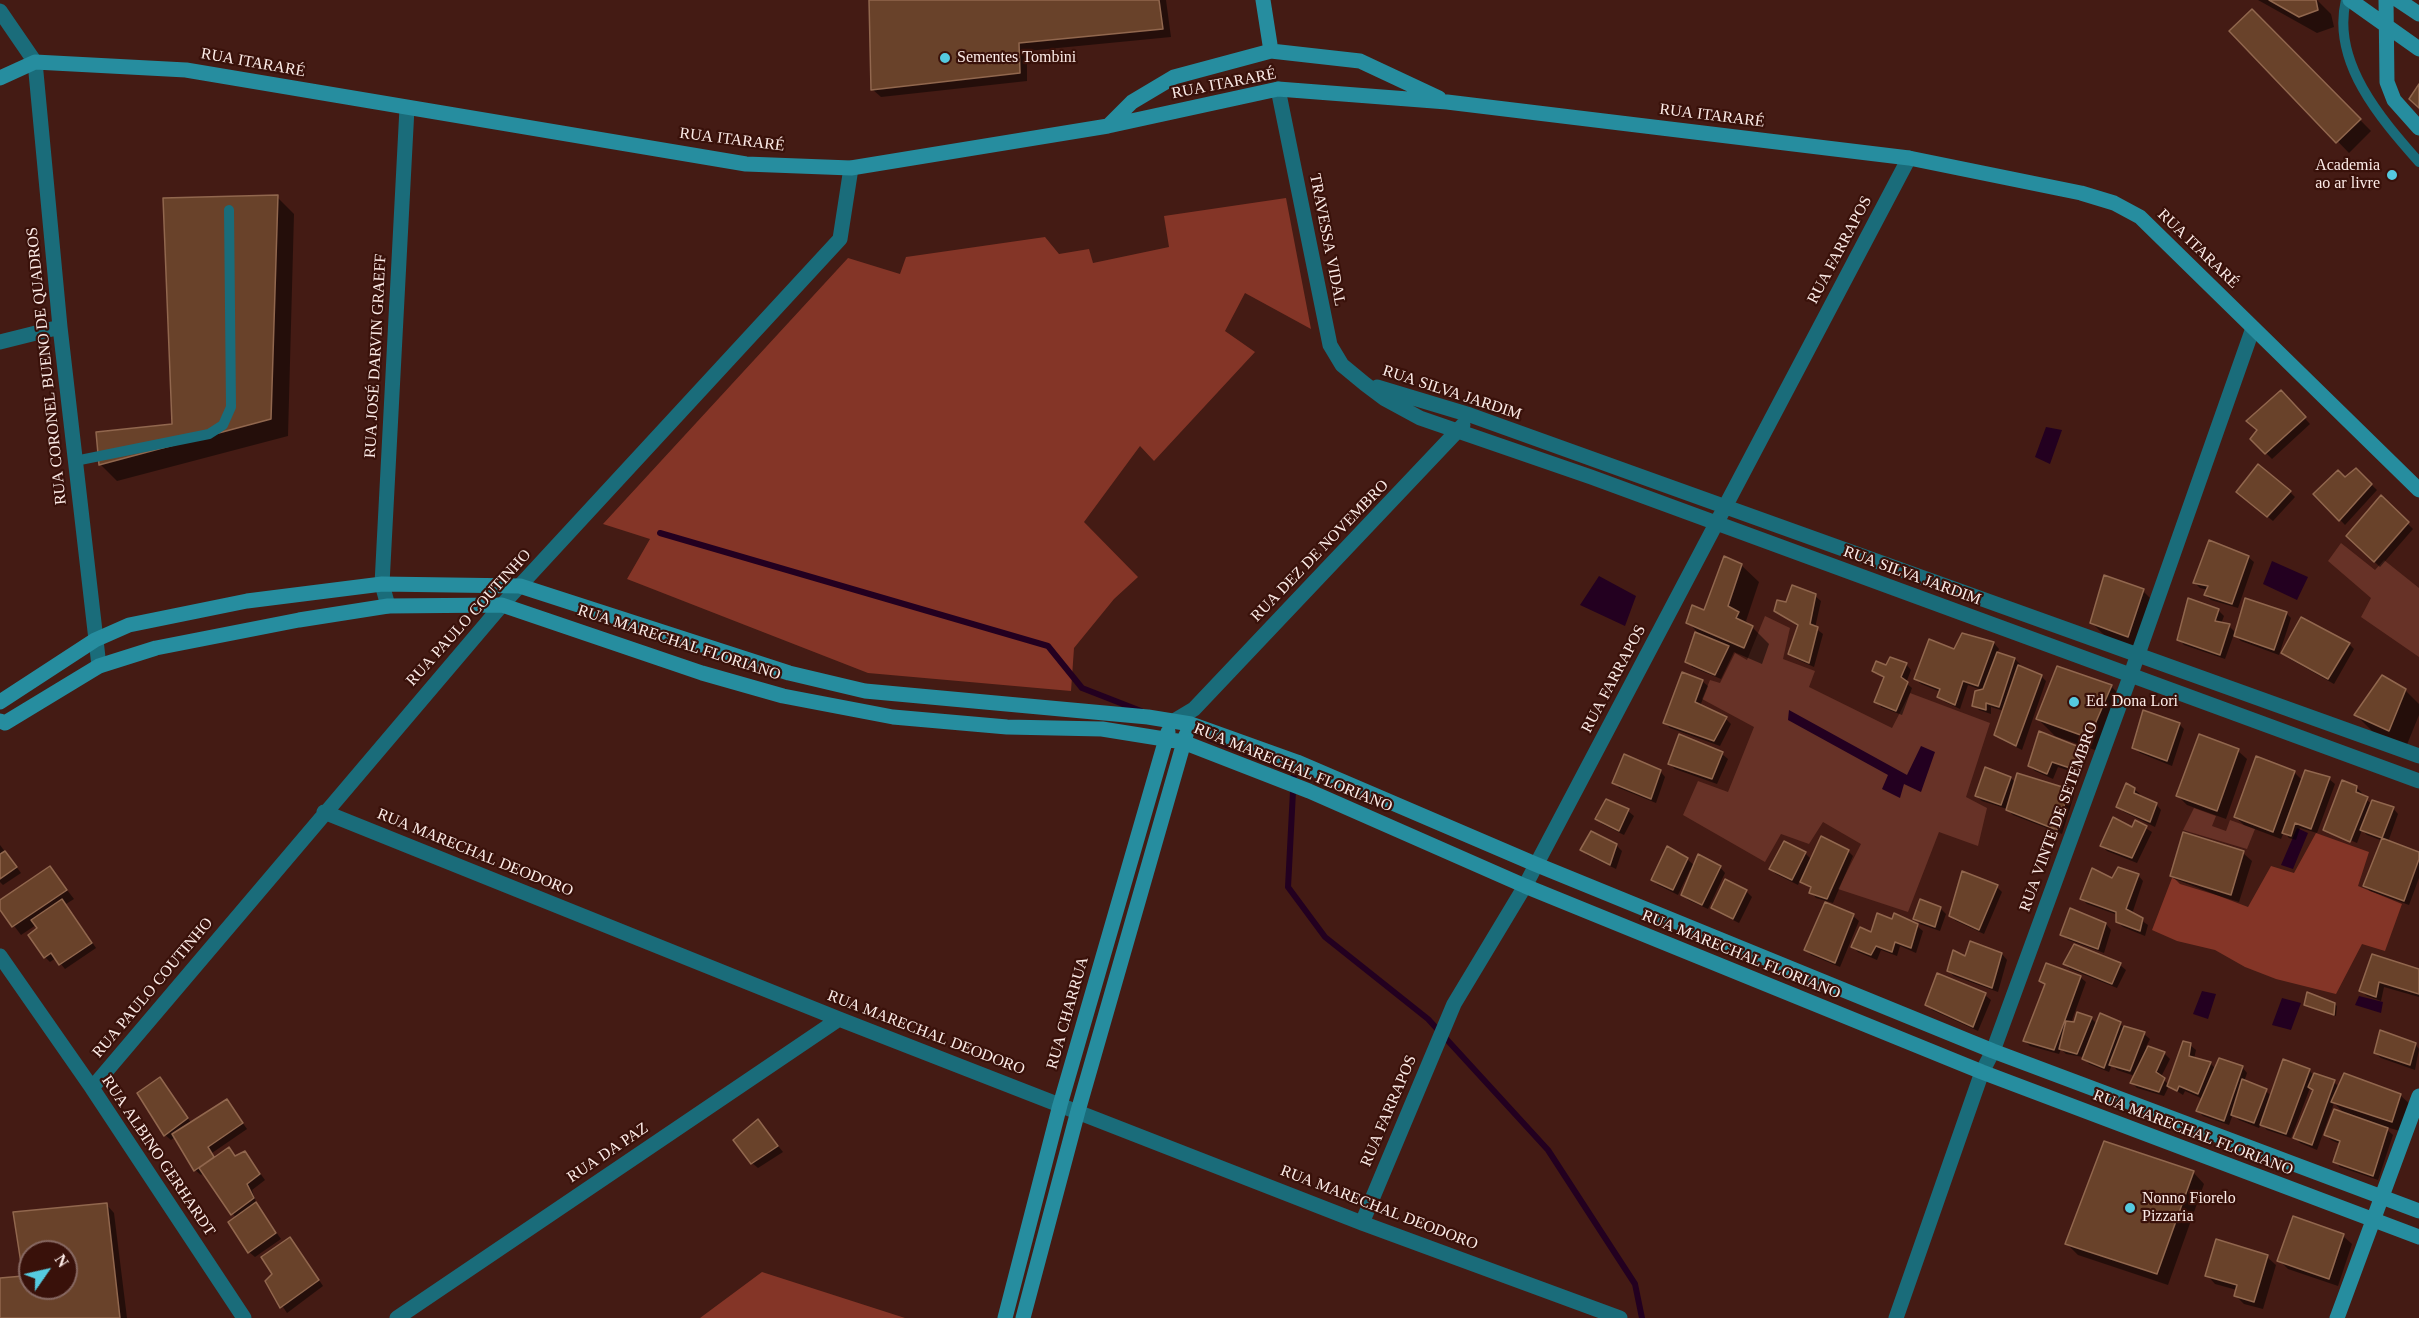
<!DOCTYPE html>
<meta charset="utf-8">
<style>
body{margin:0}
#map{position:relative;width:2419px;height:1318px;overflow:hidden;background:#441b14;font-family:Georgia,serif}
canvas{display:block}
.north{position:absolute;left:18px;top:1240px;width:60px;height:60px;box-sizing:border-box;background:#39110a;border:2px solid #876862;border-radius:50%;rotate:56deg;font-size:16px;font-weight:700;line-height:24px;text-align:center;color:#fcebe7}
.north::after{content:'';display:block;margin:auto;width:21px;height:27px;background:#55cae0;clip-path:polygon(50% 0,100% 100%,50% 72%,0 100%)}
</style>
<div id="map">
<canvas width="2419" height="1318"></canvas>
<div class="north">N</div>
</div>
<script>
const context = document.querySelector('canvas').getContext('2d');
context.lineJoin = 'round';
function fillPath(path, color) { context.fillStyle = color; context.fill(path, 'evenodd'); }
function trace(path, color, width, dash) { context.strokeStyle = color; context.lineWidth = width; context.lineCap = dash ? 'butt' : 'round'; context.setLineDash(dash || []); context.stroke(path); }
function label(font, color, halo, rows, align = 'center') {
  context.font = font + ' Georgia,serif'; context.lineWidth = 4.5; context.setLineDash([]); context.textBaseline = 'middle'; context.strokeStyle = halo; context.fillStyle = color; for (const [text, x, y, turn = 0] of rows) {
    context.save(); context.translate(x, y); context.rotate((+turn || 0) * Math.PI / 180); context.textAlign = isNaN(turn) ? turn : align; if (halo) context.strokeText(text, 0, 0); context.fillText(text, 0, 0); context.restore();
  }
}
const green = new Path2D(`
 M2341,543L2375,570L2384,560L2419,588V657L2361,617L2371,598L2328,561Z
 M1765,616L1790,628L1783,659L1815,671L1809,687L1892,728L1910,693L1990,723L1966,797L1987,808L1978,846L1939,832L1908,912L1838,889L1861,844L1823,822L1809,844L1781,834L1765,862L1683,815L1698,781L1728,792L1754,727L1702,699L1710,680L1720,683L1735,653L1747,660Z
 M2194,808L2216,816L2212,826L2226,831L2230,820L2255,829L2247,849L2183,830Z`);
const forest = new Path2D(`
 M1286,198L1311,329L1245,293L1225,331L1255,352L1154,461L1140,446L1084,522L1138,577L1114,599L1074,648L1071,691L868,673L627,579L650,539L603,524L848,258L900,274L906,257L1045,237L1059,254L1089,249L1093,263L1169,247L1164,216Z
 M2316,833L2369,852L2358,886L2402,904L2385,951L2362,944L2336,994L2276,979L2245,967L2215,950L2177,941L2152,930L2172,878L2248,907L2271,866L2294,873Z
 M762,1272L905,1318H700Z`);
const water = new Path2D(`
 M2046,427L2062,430L2050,464L2035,457Z
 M2272,561L2308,577L2297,600L2263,584Z
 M1599,576L1636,596L1625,626L1580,605Z
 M1789,710L1907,775L1921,746L1935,752L1921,792L1904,784L1900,798L1882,789L1888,775L1788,720Z
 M2297,828L2308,833L2293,869L2281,865Z
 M2202,991L2216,994L2208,1019L2193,1014Z
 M2359,996L2383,1002L2381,1013L2355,1005Z
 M2282,998L2301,1003L2291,1030L2272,1025Z`);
const shadow = new Path2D(`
 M870,0H1166L1171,37L1027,51V81L881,97L872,89Z
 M2258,0H2317L2331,14L2334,27L2317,33Z
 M2252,11L2371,131L2349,153L2231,31Z
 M277,197L294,214L288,436L117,481L100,464L174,425Z
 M2281,392L2310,424L2272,459L2252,439Z
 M2356,470L2377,490L2345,525L2315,494Z
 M2290,492L2295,497L2273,521L2243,497Z
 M2381,497L2413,529L2380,567L2348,536Z
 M2248,557L2254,562L2238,608L2211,600L2205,595L2208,590L2200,588L2195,583Z
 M1741,565L1759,582L1746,621L1769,644L1762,664L1734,652L1721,679L1692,667L1687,661L1697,632L1688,622L1705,612Z
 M2143,591L2160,608L2145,653L2109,640L2092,623Z
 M1815,596L1821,601L1815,628L1823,634L1814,667L1796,659L1790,654L1799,627L1776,611L1787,604Z
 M2218,610L2224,616L2221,624L2229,626L2236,633L2286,613L2291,618L2279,655L2241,641L2234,634L2225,659L2184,645L2179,639Z
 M1963,635L1994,643L1999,649L1997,653L2015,659L2020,664L2019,667L2041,676L2046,681L2022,750L2002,740L1996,735L2004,711L1991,707V714L1979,710L1973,705L1984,691L1968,685L1960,709L1945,702L1939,697L1941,692L1921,684L1916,679L1955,651Z
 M2349,644L2354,649L2334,684L2288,658L2283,653Z
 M1906,664L1911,670L1906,683L1912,688L1902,715L1881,707L1876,701L1885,679L1874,671Z
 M1702,681L1708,686L1700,706L1726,719L1731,724L1720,746L1670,728L1665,723Z
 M2111,686L2128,704L2106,754L2055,736L2038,719Z
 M2405,690L2419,704V715L2406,747L2373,732L2356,715Z
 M2179,724L2184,729L2172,766L2140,753L2134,747Z
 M1680,736L1722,754L1728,759L1717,784L1675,769L1670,764Z
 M2199,736L2238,751L2247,759L2226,819L2187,805L2178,796Z
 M2081,749L2086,755L2079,774L2058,767L2053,779L2035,771L2029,766Z
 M1986,769L2011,778L2016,783L2069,790L2074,795L2062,834L2013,815L2007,809L1982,801L1976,796Z
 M1660,771L1665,777L1656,803L1619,788L1614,782Z
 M2294,772L2303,781L2306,772L2329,779L2335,784L2317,833L2300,828L2296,840L2289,838L2284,832L2281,839L2244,825L2235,817Z
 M2357,788L2362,793L2361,796L2372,804L2393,808L2398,814L2388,842L2419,854V878L2409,905L2370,891L2365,886L2383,841L2367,835L2362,830L2357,843L2329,831V834L2324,829Z
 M2134,789L2140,794L2139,797L2156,804L2161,810L2155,827L2124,812L2118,807Z
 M1628,811L1634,816L1624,835L1602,824L1597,819Z
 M2136,822L2152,832L2137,863L2107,851L2101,845L2132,828Z
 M0,845L21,873L3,885L0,882Z
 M1616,845L1622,851L1616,869L1587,855L1582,850Z
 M1848,851L1853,856L1833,903L1816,898L1811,892L1812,889L1800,880L1798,885L1776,874L1770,869L1805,853L1812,860Z
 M2243,853L2252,861L2239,902L2180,884L2171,875Z
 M1687,859L1695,866L1720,867L1725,873L1708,909L1688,900L1683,894L1693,871L1690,870L1678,895L1658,885L1652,880Z
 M50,868L74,899L66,904L96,948L65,969L56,958L50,962L45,957L36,925L21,935L0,907V902Z
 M2138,875L2143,881L2132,914L2148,925L2145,936L2123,927L2117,922L2118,915L2087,904L2082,899L2113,880Z
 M1997,887L2002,892L1984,934L1956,921L1950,916Z
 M1746,891L1752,897L1739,923L1719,913L1713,908Z
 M1940,908L1946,914L1940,931L1920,924L1915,918Z
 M2071,910L2106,924L2111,930L2104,953L2068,940L2062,934Z
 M1853,916L1859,921L1840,967L1811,955L1806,950Z
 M1893,921L1917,926L1923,931L1916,953L1900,946L1897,956L1881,950L1877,960L1858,952L1853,947Z
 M2002,954L2007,960L1998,992L1954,976L1948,971L1965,958Z
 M2373,956L2419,970V997L2384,987L2381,1001L2367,996L2361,991Z
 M2065,964L2120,965L2126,970L2117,988L2070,969Z
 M1938,975L1985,995L1991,1000L1978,1031L1932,1010L1927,1004Z
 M2080,977L2086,982L2071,1023L2091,1018L2097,1024L2101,1015L2120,1024L2125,1028L2144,1034L2150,1039L2146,1047L2164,1053L2170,1059L2161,1077L2169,1085L2190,1045L2196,1050L2194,1059L2210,1063L2216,1069L2242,1067L2247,1073L2244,1082L2266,1091L2272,1097L2309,1070L2314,1076L2334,1082L2339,1087L2400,1095L2412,1106L2403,1132L2383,1126L2393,1135L2378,1180L2340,1167L2335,1161L2340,1144L2331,1140L2326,1135L2346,1115L2334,1103L2317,1150L2300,1143L2295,1137L2314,1092L2310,1088L2291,1138L2267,1130L2261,1124L2259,1128L2239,1120L2233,1114L2229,1125L2203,1116L2198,1111L2203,1099L2185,1091L2183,1095L2169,1086L2164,1096L2137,1088L2132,1083L2135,1076L2117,1070L2112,1065L2109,1072L2089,1064L2083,1057L2066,1054L2061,1049L2059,1054L2030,1046L2024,1040L2046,986L2041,981Z
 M2334,1004L2337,1006L2336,1016L2306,1005Z
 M2415,1044L2419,1049L2415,1070L2381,1058L2375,1053Z
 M160,1079L192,1124L227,1101L247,1129L212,1153L215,1158L229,1149L236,1157L245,1153L265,1180L252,1190L257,1205L281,1239L255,1257L249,1252L236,1218L204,1173L201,1175L195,1170L175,1137L171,1140L165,1135L139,1094Z
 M763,1127L783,1152L758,1168L752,1163Z
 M2193,1172L2204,1184L2168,1285L2078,1255L2067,1244Z
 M106,1204L114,1213L127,1318H0V1280L25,1277L15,1213ZM30,1252H66V1288H30Z
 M2343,1236L2352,1244L2338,1286L2288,1269L2279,1260Z
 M295,1244L323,1286L287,1313L266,1281L274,1274Z
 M2267,1257L2276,1265L2263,1309L2244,1304L2235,1295L2237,1290L2215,1284L2207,1275Z`);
const stream = new Path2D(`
 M660,533L1048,646L1082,688L1141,711
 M1209,738L1294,772L1288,887L1325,937L1428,1019L1548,1150L1635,1284L1642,1318`);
const building = new Path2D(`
 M869,0H1159L1163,29L1019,43L1020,73L871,90Z
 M2269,0H2316L2318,10L2299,17Z
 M2252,9L2361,119L2336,143L2229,31Z
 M2419,84V108L2409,99Z
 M278,195L271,419L99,465L96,432L172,424L163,198Z
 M2281,390L2306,417L2265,454L2250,439L2257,430L2246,421Z
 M2258,464L2291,491L2267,517L2236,492Z
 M2356,468L2372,484L2339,521L2313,494L2338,470L2345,477Z
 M2381,495L2409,522L2374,562L2346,536Z
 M2209,540L2249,556L2232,604L2204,595L2208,586L2193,583Z
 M1724,556L1742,564L1728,606L1739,612L1736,618L1753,626L1744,648L1686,623L1692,605L1704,610Z
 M2104,575L2144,589L2128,637L2090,623Z
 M1792,585L1816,594L1810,624L1818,627L1809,663L1788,654L1798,625L1774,611L1777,600L1786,602Z
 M2188,598L2219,609L2215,621L2230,624L2220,655L2177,640Z
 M2245,598L2287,612L2274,650L2234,636Z
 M2301,617L2350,643L2328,679L2281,653Z
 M1695,632L1729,646L1715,675L1685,662Z
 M1962,633L1994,642L1978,686L1963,681L1955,705L1937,697L1940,689L1914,679L1929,639L1954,649Z
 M1997,652L2015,658L1999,707L1986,703V710L1972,706L1975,691L1983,689Z
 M1890,657L1907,663L1901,677L1908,682L1896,711L1874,702L1884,677L1872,671L1876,661L1886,665Z
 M2018,665L2042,675L2016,746L1994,735Z
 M2057,666L2112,685L2089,738L2036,719Z
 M1682,672L1703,680L1695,702L1727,717L1714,741L1663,723Z
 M2382,675L2406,689L2389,731L2354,715Z
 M2143,710L2180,723L2167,761L2132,748Z
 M2039,731L2082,748L2073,769L2052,762L2047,774L2028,766Z
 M1679,734L1723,752L1712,779L1668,764Z
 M2199,734L2239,749L2217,811L2176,796Z
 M1624,754L1661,770L1651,799L1612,783Z
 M2256,756L2295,771L2273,832L2234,817Z
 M1985,767L2011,777L2001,805L1975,796Z
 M2305,770L2330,777L2311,829L2295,823L2291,836L2282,833Z
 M2017,773L2069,789L2057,830L2006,810Z
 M2342,780L2357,786L2356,792L2368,797L2350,842L2323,830Z
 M2126,783L2135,788L2134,793L2157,803L2150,822L2116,807Z
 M1606,799L1629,809L1619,831L1595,819Z
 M2372,800L2394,807L2382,838L2360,830Z
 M2113,817L2132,827L2135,820L2147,826L2132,858L2100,846Z
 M1591,831L1617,844L1610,865L1580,850Z
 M2183,832L2244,851L2231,895L2170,876Z
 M1821,836L1849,850L1827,899L1809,893L1811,887L1800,882Z
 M2382,838L2419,852V859L2404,901L2363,886Z
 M1784,841L1806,852L1792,880L1769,869Z
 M1667,846L1688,858L1673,890L1651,880Z
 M5,851L17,867L0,879V854Z
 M1698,854L1721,866L1702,905L1681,895Z
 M50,866L67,890L12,927L0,910V900Z
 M2118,867L2139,874L2126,909L2143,918L2140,931L2116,922V912L2080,899L2092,868L2112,878Z
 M1962,871L1998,885L1979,930L1949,916Z
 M1725,879L1747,890L1733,919L1711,908Z
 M62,899L92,943L59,965L51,953L44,958L28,935L37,928L31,920Z
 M1920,899L1941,907L1935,927L1913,919Z
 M1825,902L1854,914L1835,963L1804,950Z
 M2070,908L2106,923L2098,949L2060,935Z
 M1877,913L1892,919L1894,913L1918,924L1911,948L1895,942L1892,952L1876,946L1871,955L1851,947L1860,927L1871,932Z
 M1970,941L2002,953L1992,988L1947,971L1953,950L1965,956Z
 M2074,944L2121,963L2112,984L2063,964Z
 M2372,954L2419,969V994L2379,982L2376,997L2359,991Z
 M2046,963L2081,976L2054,1050L2023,1041L2045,984L2039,981Z
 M1937,973L1986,993L1973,1027L1925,1005Z
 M2307,992L2335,1003L2334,1015L2304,1005Z
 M2077,1012L2092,1017L2077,1054L2059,1049L2066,1021L2074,1022Z
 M2100,1013L2121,1022L2104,1068L2082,1059Z
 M2124,1026L2145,1032L2130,1071L2109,1065Z
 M2380,1030L2416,1043L2410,1065L2374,1053Z
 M2183,1041L2191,1043L2189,1056L2211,1062L2198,1094L2179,1086L2177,1091L2167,1086Z
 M2148,1046L2165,1052L2156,1072L2165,1078L2159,1092L2130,1083Z
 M2219,1058L2243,1066L2224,1121L2196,1111Z
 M2283,1059L2310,1069L2286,1134L2260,1125Z
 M2314,1073L2335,1080L2312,1145L2293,1138L2313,1090L2308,1087Z
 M2344,1073L2401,1094L2392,1122L2331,1102Z
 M160,1077L188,1118L164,1136L137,1093Z
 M2242,1079L2267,1089L2254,1123L2231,1115Z
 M227,1099L243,1123L208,1147L214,1157L194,1171L172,1134Z
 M2334,1109L2388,1128L2373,1176L2333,1162L2340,1141L2324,1135Z
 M758,1119L778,1146L751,1164L733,1140Z
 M2104,1141L2194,1171L2157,1274L2065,1244Z
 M229,1147L235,1156L245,1151L260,1174L247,1184L254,1198L231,1215L199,1168Z
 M256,1202L276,1233L248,1253L228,1222Z
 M107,1203L120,1318H0V1278L23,1276L13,1212ZM30,1252H66V1288H30Z
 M2293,1216L2344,1234L2329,1279L2277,1261Z
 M290,1237L319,1280L280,1308L265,1281L272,1274L261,1257Z
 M2216,1239L2268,1255L2254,1302L2234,1296L2237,1285L2205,1276Z`);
const lane = new Path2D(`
 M2346,0C2331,62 2381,119 2419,162
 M75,461L209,434L223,425L231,407L229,210`);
const street = new Path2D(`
 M0,11L35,62L60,327L99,666
 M1278,89L1330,345L1342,365L1365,384L1385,399L1420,418L1591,477L2419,781
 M0,342L60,327
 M1377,387L1470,415L2419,756
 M388,606L382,584L407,108
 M1174,721L1194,709L1463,425
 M324,812L839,1019L1362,1223L1620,1318
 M0,956L92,1088L244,1318
 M92,1088L502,605L840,239L851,168
 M1362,1223L1454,1004L1525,886L1909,158
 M397,1318L839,1019
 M1896,1318L1982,1072L1993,1051L2131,674L2253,328`);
const secondary = new Path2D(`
 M1263,0L1271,51
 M2350,0L2419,49
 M2386,0L2387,82L2394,100L2419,128
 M2398,0L2419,14
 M0,78L35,62L186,70L746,164L851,168L1108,126L1278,89L1447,102L1909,158L2081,193L2114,203L2140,217L2419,490
 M1108,126L1132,102L1174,77L1271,51L1360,61L1439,98
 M0,702L95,640L129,625L247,601L382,584L520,586L789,673L865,691L1148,717L1191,724L1297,762L1535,864L1993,1051L2419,1211
 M0,721L5,723L99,666L156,648L299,620L388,606L502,605L702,673L783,696L893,717L1007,727L1102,729L1183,742L1309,791L1525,886L1982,1072L2419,1237
 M1005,1318L1060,1105L1168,732
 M1023,1318L1078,1111L1186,735
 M2337,1318L2419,1096`);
const markers = [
 [945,58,6,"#55cae0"],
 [2392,175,6,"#55cae0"],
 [2074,702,6,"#55cae0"],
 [2130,1208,6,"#55cae0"]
];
const poiNames = [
 ["Sementes Tombini",957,58],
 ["Academia",2380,166,"right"],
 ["ao ar livre",2380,184,"right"],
 ["Ed. Dona Lori",2086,702],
 ["Nonno Fiorelo",2142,1199],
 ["Pizzaria",2142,1217]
];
const streetNames = [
 ["RUA ITARARÉ",253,63,10],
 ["RUA ITARARÉ",1224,84,-11],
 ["RUA ITARARÉ",1712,116,7],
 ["RUA ITARARÉ",732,140,7],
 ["TRAVESSA VIDAL",1327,240,79],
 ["RUA ITARARÉ",2198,249,44],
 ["RUA FARRAPOS",1840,250,-62],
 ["RUA JOSÉ DARVIN GRAEFF",376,356,-87],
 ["RUA CORONEL BUENO DE QUADROS",47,366,-96],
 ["RUA SILVA JARDIM",1452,393,18],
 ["RUA DEZ DE NOVEMBRO",1320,551,-46],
 ["RUA SILVA JARDIM",1912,576,20],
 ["RUA PAULO COUTINHO",469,618,-48],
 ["RUA MARECHAL FLORIANO",679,643,18],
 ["RUA FARRAPOS",1614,679,-62],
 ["RUA MARECHAL FLORIANO",1293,768,22],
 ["RUA VINTE DE SETEMBRO",2059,817,-70],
 ["RUA MARECHAL DEODORO",475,853,22],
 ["RUA MARECHAL FLORIANO",1741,955,22],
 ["RUA PAULO COUTINHO",153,988,-50],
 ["RUA CHARRUA",1068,1013,-74],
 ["RUA MARECHAL DEODORO",926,1033,21],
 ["RUA FARRAPOS",1389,1111,-67],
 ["RUA MARECHAL FLORIANO",2193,1133,21],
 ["RUA DA PAZ",608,1153,-34],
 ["RUA ALBINO GERHARDT",158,1156,56],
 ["RUA MARECHAL DEODORO",1379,1208,21]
];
fillPath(green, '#673227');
fillPath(forest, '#843527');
fillPath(water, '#230020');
fillPath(shadow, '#0007');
trace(stream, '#230020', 6);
fillPath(building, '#69422a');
trace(building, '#91674e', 1.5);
trace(lane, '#1a6c7a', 10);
trace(street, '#1a6c7a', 15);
trace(secondary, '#268d9f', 15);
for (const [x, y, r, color] of markers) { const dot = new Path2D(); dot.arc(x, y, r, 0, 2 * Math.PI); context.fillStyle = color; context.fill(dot); trace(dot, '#39110a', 2); }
label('16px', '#fcebe7', '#39110a', poiNames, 'left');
label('16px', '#fcebe7', '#39110a', streetNames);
</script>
